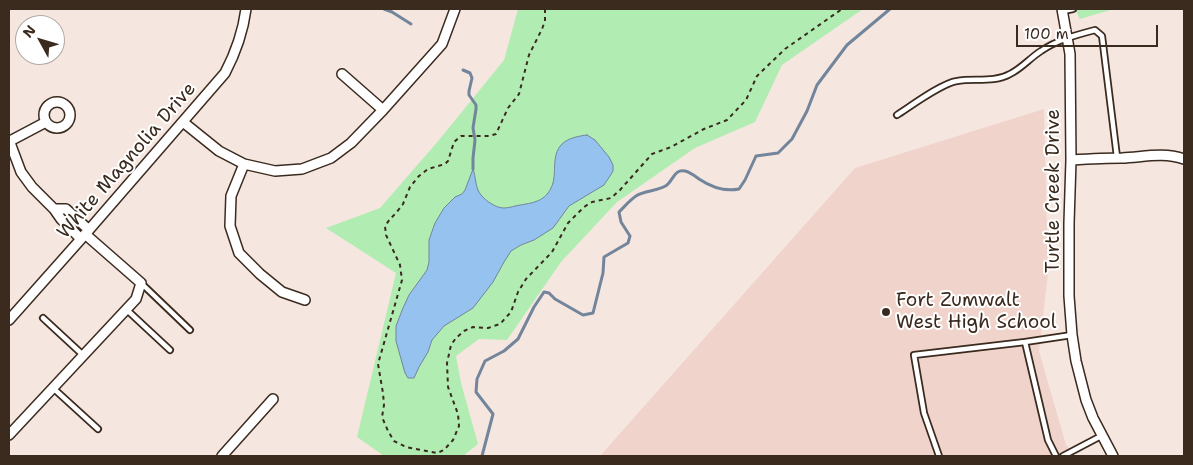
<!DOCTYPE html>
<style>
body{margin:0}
#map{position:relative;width:1193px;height:465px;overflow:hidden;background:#f6e6e0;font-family:"Shantell Sans",sans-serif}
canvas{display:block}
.frame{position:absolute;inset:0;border:10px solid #3b2a1e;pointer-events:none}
.north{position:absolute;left:15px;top:15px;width:50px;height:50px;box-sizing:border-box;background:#fff;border:1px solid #b1aaa5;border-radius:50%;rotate:309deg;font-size:14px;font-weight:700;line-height:20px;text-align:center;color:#3b2a1e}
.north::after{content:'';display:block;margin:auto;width:18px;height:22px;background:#3b2a1e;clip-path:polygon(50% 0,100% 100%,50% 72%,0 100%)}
.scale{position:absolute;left:1016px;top:25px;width:142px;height:22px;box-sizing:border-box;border:2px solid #3b2a1e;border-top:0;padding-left:6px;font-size:15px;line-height:18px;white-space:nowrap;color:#3b2a1e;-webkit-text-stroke:4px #fff;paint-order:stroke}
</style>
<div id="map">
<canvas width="1193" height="465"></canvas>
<div class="frame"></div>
<div class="north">N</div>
<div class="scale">100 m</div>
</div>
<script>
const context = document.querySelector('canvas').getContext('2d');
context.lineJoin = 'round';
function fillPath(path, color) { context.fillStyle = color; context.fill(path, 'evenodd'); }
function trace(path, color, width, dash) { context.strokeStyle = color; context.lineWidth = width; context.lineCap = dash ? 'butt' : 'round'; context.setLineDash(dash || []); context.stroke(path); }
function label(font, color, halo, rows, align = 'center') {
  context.font = font + ' "Shantell Sans",sans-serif'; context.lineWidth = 4; context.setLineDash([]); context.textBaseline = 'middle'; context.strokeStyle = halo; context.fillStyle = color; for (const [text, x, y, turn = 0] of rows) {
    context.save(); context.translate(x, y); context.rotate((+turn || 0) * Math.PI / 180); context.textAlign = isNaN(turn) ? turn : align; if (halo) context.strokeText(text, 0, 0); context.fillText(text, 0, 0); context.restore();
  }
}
const built = new Path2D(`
 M1044,109L1048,273L1039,351L1066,445L1076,456H600L855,168Z`);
const green = new Path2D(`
 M518,9H863L782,65L755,122L695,148L617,202L561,262L507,340L479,339L456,356L461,383L478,444L463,456H384L357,437L396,273L326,228L380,208L439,140L504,60Z
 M1075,9H1114L1080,19Z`);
const water = new Path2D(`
 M587,135L595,140L609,157L613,165V171L610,176L604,185L569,206L553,228L534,240L521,245L511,251L504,262L493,282L473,308L444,326L432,340L428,352L419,367L414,378H408L405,373L396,341V326L403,308L409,295L427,270L429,262V240L435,223L444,208L455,197L462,194L465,190L473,169C476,177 475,188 481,195C486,201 496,208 504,208C507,208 512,207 515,206C530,203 544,203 551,188C558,175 550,156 562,144C568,138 579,136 587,135Z`);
const stream = new Path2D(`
 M384,9L392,12L411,24
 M463,70L470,73L472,78L469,91V95L476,105V109L473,128L475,140L473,158V169
 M482,456L493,414L476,392L477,379L485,361L504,351L518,339L534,307L544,292L549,293L555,299L583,315L593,313L603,273L604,257L628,243L630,236L621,222L619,212C624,207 630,200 636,196C644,190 662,191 668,184C674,178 675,169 685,171C690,172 695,176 699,179C711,187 724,192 739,189L745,180L756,156L778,153L792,139L807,111L817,85L847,45L890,9`);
const path = new Path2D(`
 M545,9V21L542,29L529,55L519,94L508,108L496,134L489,136H461L454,142L448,161L445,164L428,169L419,176L410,187L403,204L396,213L390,219L385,226L386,235L400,265L402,280L378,364L383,393L384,405L382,417L388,431L394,441L406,447L437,453L444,450L453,440L459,426L458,414L448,387L447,363L451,345L456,338L464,331L473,327L488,328L500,324L511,312L518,292L526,279L552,252L568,223L584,207L592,202L611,198L620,190L652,154L671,147L704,129L727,120L746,100L757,76L785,49L842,9`);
const lane = new Path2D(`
 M1063,11L1073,9
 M897,115C911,106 942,83 957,81C974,78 994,83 1010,74C1022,68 1030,58 1041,51C1057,40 1076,35 1095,30L1102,36L1117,157
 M141,283L190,330
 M127,310L170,350
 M43,318L83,355
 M53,388L98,429
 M939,456L924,413L914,355L1025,342
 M1056,456L1048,440L1025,342L1072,335
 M1063,456L1101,436`);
const street = new Path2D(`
 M1062,9L1070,54L1071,160L1069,223V296L1072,335L1076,361L1086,400L1093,418L1113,456
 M342,74L383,110
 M44 115a13 13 0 1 1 26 0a13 13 0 1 1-26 0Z
 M183,122L219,151L244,164L275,171L302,169L331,158L351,143L383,110L442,44L455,9
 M9,140L21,172L32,187L54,209L61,219L81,239
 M10,141L46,122
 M1071,160C1088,159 1105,158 1122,158C1144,157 1163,152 1184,159
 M244,164L231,196L230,226L239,253L260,274L282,292L305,300
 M54,209H66L89,230
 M9,320L81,239L225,73C236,52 243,32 246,9
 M9,435L136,299L141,283L85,234
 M222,456L273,399`);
const markers = [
 [886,312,5,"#3b2a1e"]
];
const streetNames = [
 ["White Magnolia Drive",127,161,-49],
 ["Turtle Creek Drive",1054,191,-90]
];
const poiNames = [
 ["Fort Zumwalt",896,301],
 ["West High School",896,323]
];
fillPath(built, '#f0d4cb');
fillPath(green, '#b1edb3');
fillPath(water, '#96c2ef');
trace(water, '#72859b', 1);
trace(stream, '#72859b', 3);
trace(lane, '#3b2a1e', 8);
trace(street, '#3b2a1e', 12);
trace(path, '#3b2a1e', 2, [4, 4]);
trace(lane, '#fff', 4.5);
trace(street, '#fff', 9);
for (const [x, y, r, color] of markers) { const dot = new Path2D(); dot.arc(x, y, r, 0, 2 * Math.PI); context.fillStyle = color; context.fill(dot); trace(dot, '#fff', 2); }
label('19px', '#3b2a1e', '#fff', streetNames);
label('19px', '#3b2a1e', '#fff', poiNames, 'left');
</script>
